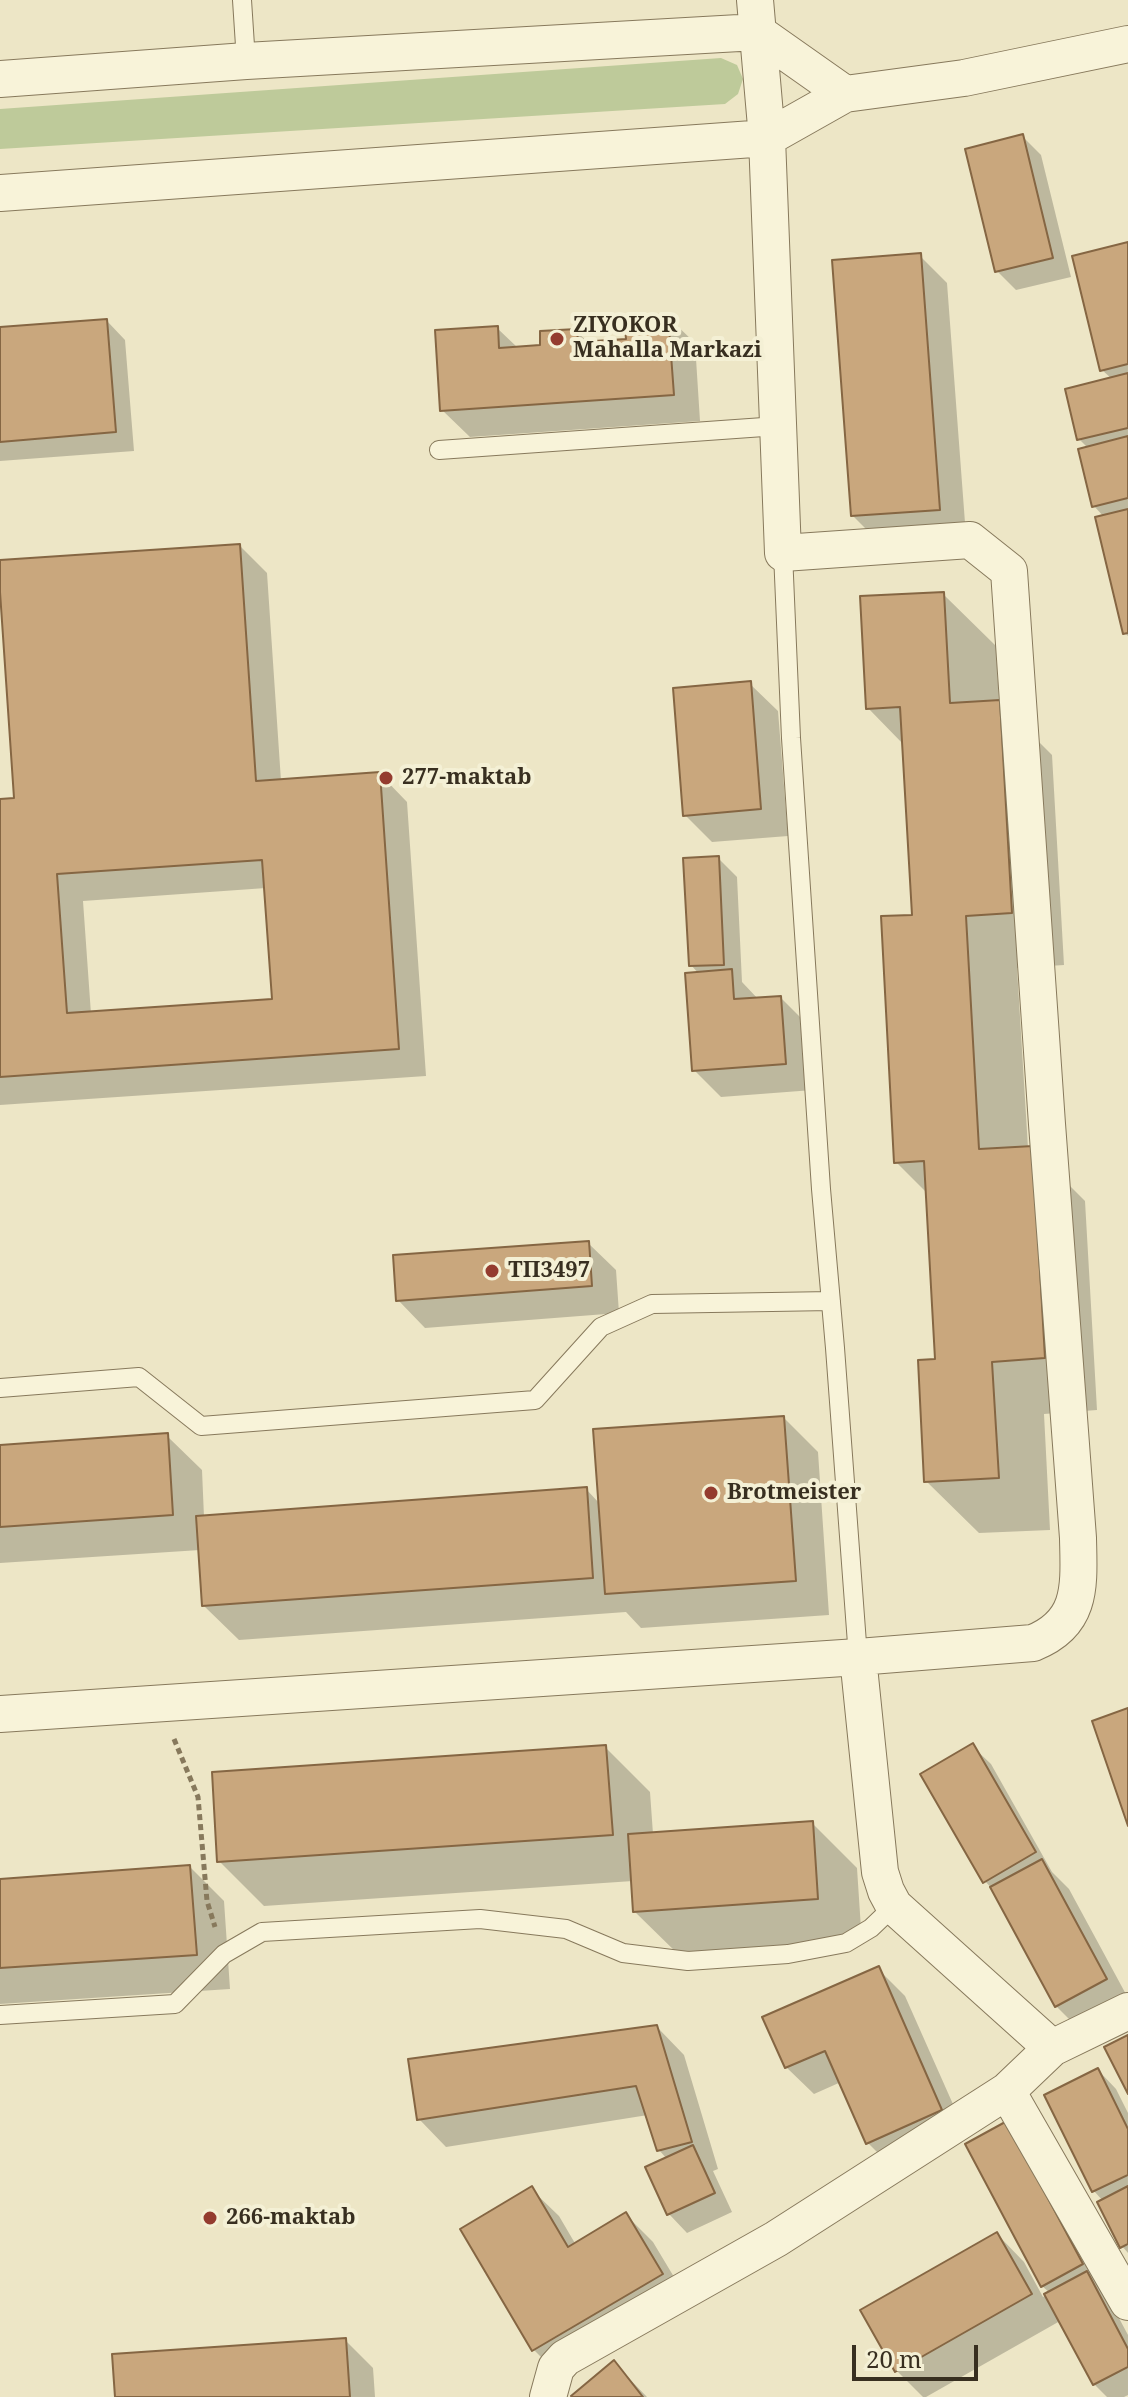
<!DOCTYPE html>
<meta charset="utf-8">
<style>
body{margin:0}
#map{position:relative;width:1128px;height:2397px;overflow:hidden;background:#ede6c6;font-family:"Noto Serif",serif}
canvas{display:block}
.scale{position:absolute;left:852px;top:2345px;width:126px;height:36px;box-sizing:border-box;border:4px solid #382f20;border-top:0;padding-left:10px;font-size:24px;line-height:28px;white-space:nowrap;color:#382f20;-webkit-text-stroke:6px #f4f0d5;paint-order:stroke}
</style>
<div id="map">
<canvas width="1128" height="2397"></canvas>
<div class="scale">20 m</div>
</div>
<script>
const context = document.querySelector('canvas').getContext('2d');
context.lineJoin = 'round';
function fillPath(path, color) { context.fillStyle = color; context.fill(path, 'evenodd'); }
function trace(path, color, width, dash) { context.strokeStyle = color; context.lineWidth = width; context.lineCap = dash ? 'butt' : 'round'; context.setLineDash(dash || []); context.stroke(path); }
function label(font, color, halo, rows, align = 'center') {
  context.font = font + ' "Noto Serif",serif'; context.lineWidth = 8; context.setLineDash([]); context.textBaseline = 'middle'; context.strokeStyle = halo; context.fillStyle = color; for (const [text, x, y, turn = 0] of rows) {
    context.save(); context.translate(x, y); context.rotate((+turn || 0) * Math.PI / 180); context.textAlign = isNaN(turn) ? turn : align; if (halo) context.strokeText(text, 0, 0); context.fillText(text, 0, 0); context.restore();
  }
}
const green = new Path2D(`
 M721,58L737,65L743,79L738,94L725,104L0,149V109Z`);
const shadow = new Path2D(`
 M1022,136L1041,155L1071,277L1016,290L997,271Z
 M1128,244V636L1125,633L1104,517L1094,506L1088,448L1079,439L1112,379L1102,370Z
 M920,256L947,283L966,536L880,543L853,516Z
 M667,316L695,343L700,421L470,437L442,410L497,328L518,348L543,347L576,331L589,343L628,341Z
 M107,321L125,340L134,451L0,461V329Z
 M240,546L267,573L281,781L380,774L407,802L426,1076L0,1105V801L16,800L0,562ZM266,888L274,1001L91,1014L83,901Z
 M943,594L996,646L999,702L1052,755L1064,965L1017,968L1028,1148H1032L1085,1201L1097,1410L1044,1414L1050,1530L979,1533L926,1481L937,1361L928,1194L896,1162L914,917L904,745L868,708Z
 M750,684L778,711L788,836L712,842L685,815Z
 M718,858L737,877L742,982L759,1000L781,998L808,1025L813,1090L721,1097L694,1070L699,974L691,965Z
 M588,1243L616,1270L619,1313L425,1328L398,1300Z
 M784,1418L818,1452L829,1615L641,1628L626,1612L239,1640L204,1606L200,1550L0,1563V1447L167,1436L202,1470L204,1517L586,1489L600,1504Z
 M972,1746L991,1764L1052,1872L1069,1889L1128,1998L1083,2033L1056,2006L993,1890L985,1881Z
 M605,1747L650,1792L653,1834L812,1823L857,1868L862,1944L680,1956L635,1912L633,1881L264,1906L219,1861Z
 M190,1867L224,1901L230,1989L0,2004V1881Z
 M878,1969L905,1996L968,2138L895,2170L868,2143L841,2082L814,2094L786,2067Z
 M657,2027L684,2055L718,2169L713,2171L732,2212L687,2233L669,2214L667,2159L659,2150L648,2115L446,2147L419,2119Z
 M1098,2070L1116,2089L1128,2113V2253L1122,2246L1103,2201L1094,2191Z
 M1007,2124L1105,2292L1128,2335V2395L1124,2397H1107L1094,2384L1060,2321L926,2397H923L897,2371L997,2234L1024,2262L1043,2297L1050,2293L1042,2286Z
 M531,2189L559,2216L576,2245L626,2215L653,2242L689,2302L561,2377L534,2350L463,2230Z
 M345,2340L373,2368L375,2397H117Z
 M614,2363L647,2397H574Z`);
const building = new Path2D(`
 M1023,134L1053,258L995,272L965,149Z
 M1128,242V364L1100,371L1072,256Z
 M921,253L940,510L851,516L832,260Z
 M668,314L674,395L440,411L435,330L498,326L499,348L540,345V331L577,329L578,342L626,339L624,317Z
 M107,319L116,432L0,442V327Z
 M1128,373V428L1077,440L1065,389Z
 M1128,436V498L1092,507L1078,449Z
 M1128,509V633L1123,634L1095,517Z
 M240,544L256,781L380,772L399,1049L0,1077V799L14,798L0,592V560ZM262,860L272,999L67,1013L57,874Z
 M944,592L950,703L1000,700L1012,913L966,916L979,1149L1033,1146L1045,1358L992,1362L999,1478L924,1482L918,1360L935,1359L924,1161L894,1163L881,916L912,915L900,707L866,709L860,596Z
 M751,681L761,809L683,816L673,688Z
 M719,856L724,965L689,966L683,858Z
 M732,969L734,999L781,996L786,1064L692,1071L685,973Z
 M589,1241L592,1286L396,1301L393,1255Z
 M784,1416L796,1581L605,1594L593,1429Z
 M168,1433L173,1515L0,1527V1445Z
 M587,1487L593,1578L202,1606L196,1516Z
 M1128,1708V1826L1092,1721Z
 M973,1743L1036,1852L983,1883L920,1774Z
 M606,1745L613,1835L217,1862L212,1772Z
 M813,1821L818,1899L633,1912L628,1834Z
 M1042,1859L1107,1979L1055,2007L990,1887Z
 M190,1865L197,1955L0,1968V1879Z
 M879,1966L942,2110L866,2144L825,2051L785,2068L762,2017Z
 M657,2025L692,2142L657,2151L636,2086L417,2120L408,2059Z
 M1128,2035V2094L1104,2047Z
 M1098,2068L1128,2129V2175L1092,2192L1044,2095Z
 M1007,2121L1083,2264L1041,2287L965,2144Z
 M693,2145L715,2193L667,2215L645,2167Z
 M532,2186L568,2247L626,2212L663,2274L532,2351L460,2229Z
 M1128,2186V2244L1120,2248L1097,2202Z
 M997,2232L1032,2294L895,2372L860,2310Z
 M1087,2271L1128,2349V2367L1093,2385L1044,2294Z
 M346,2338L350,2397H115L112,2354Z
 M614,2360L643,2397H572L571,2396Z`);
const path = new Path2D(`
 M174,1739L198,1797L207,1901L215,1927`);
const service = new Path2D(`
 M242,0L246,61
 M439,450L778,426
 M783,553L791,738L821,1189L835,1348L858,1657
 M0,1388L139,1377L201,1426L535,1400L601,1327L652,1304L831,1301
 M0,2015L175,2004L224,1954L262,1932L480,1919L566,1929L623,1953L688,1961L788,1954L846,1943L871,1928L894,1906`);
const minor = new Path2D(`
 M0,79L246,61L757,32L845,94
 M0,193L767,138L845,94L964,78L1128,44
 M858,1657L880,1872L886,1891L894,1906L1052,2048
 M0,1714L858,1657L1033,1643C1083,1623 1079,1585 1078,1538L1047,1124L1009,571L970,540L783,553L767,138L755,0
 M1007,2091L1128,2302
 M548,2397L556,2368L565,2358L776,2239L1007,2091L1052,2048L1128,2011`);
const markers = [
 [557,339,8,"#943c2f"],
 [386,778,8,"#943c2f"],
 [492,1271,8,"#943c2f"],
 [711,1493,8,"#943c2f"],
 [210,2218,8,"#943c2f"]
];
const poiNames = [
 ["ZIYOKOR",573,326],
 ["Mahalla Markazi",573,351],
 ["277-maktab",402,778],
 ["ТП3497",508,1271],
 ["Brotmeister",727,1493],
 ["266-maktab",226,2218]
];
fillPath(green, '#beca9a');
fillPath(shadow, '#0003');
fillPath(building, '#c9a77d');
trace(building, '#856643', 2);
trace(service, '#87795c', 20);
trace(minor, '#87795c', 38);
trace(path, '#87795c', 5, [6, 4]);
trace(service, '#f8f3d9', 18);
trace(minor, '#f8f3d9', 36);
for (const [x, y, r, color] of markers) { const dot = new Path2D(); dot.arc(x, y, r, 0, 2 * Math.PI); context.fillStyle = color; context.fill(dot); trace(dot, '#f4f0d5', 3); }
label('bold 22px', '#382f20', '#f4f0d5', poiNames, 'left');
</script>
